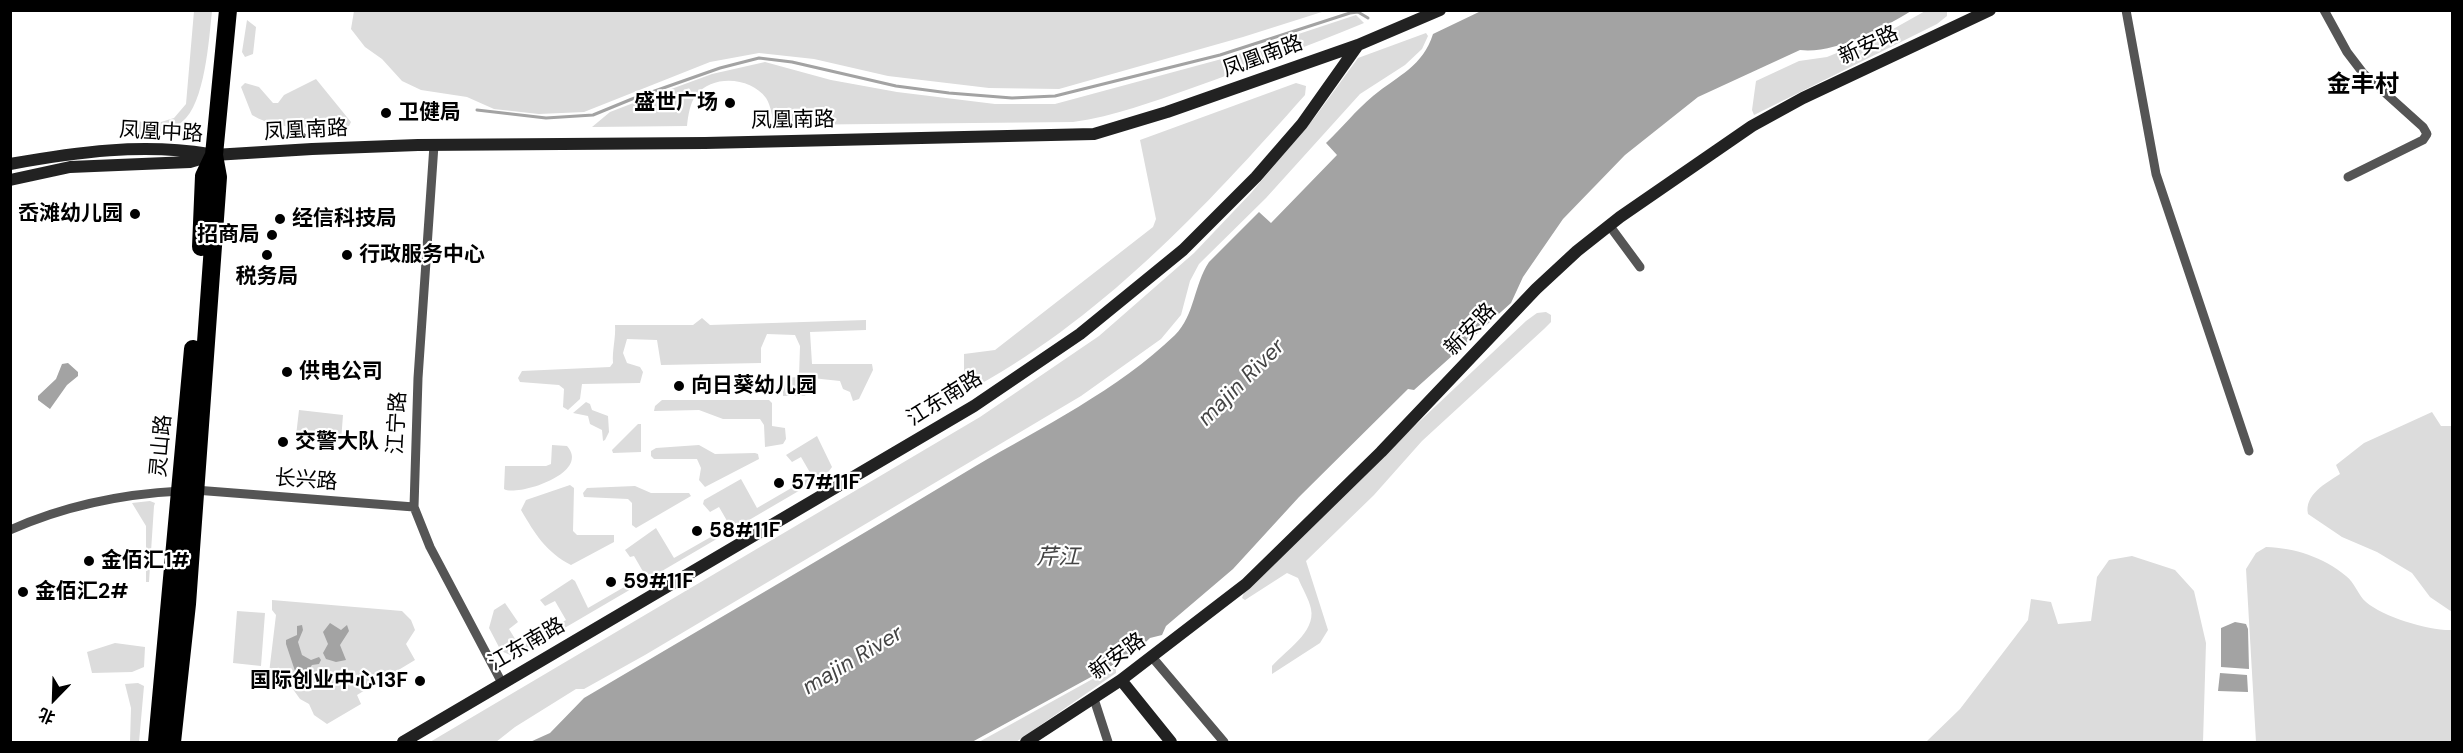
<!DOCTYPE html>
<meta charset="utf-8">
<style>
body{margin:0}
#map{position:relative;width:2463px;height:753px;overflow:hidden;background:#fff;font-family:"DM Sans","Noto Sans SC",sans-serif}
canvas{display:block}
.frame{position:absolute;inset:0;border:12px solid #000;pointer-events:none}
.north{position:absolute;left:24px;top:669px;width:60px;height:60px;-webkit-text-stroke:4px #fff;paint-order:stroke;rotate:203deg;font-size:16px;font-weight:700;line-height:24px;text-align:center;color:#000}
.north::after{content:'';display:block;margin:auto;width:21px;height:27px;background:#000;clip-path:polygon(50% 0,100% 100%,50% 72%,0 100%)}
</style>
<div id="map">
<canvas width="2463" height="753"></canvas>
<div class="frame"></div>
<div class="north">北</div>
</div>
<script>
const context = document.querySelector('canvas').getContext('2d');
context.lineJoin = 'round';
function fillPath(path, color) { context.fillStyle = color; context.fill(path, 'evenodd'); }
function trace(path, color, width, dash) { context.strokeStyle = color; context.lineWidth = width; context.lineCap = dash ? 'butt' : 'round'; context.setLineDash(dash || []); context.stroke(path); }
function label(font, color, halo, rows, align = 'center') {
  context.font = font + ' "DM Sans","Noto Sans SC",sans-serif'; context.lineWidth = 4.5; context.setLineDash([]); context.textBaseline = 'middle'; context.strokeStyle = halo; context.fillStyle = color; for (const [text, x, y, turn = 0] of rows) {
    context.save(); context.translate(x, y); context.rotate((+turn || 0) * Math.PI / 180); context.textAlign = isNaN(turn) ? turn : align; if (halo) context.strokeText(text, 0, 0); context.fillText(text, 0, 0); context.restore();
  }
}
const green = new Path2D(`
 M1927,10L1947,11V16L1937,24L1754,115L1752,110L1756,81L1799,61L1827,57L1886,33Z
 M194,11H212C209,39 205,104 182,122C171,130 154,133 142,138L138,137L136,119L148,126L174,118L186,104Z
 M354,11V10L1325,11L1243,37L1059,89L989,88L888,76L814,59L759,53L710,62L584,112L539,114L494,109L467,97L421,90L402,81L382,59L365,47L351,29Z
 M1356,15L1364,23C1307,47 1250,67 1192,88C1152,102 1115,116 1073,122L774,125C772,116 771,106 766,98C751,77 713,74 696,95C690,103 688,116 687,126L592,127L610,112L636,102L712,74L765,62L831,80L897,92L995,104H1055L1229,57Z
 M247,20L256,27L253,54L245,57L242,52Z
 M1426,33L1428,36L1422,49L1405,65L1360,94L1266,198L1199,264L1190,281L1181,315L1161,339L1081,396L645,655L584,689H576L515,727L496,742H430L980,417L1099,336L1194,253L1251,193L1315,117L1358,58Z
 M316,79L351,122L349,126C317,127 280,132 252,115L241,87L245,83L259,87L273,103H278L284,95Z
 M1296,83L1306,86L1305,95C1205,208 1099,322 964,393V354L995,350L1153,227L1156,219L1140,140Z
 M1546,312L1551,315V322L1544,329L1422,441L1374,495L1306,561L1328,630L1320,643L1272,674V666C1285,651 1316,632 1311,609C1309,599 1302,588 1298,578L1287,573L1245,600L1242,598L1244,593L1369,469L1526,321L1537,313Z
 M702,318L710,325L866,320V330L810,332L812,364H872L873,370L859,399L853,401L850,392L843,389L840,381L812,378L805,396H783V378L799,377L800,346L795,335L767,334L761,348V363L661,365L657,340L627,339L623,353L627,363L640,367L643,372L640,383L582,384L580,399L568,410L563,407L564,389L559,385L520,382L518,378L522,371L610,367L613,363C612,350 616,338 615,325H693Z
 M662,400H769L772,403V426L785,428L786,439L783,444L765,447L764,425L760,419H723L699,410L654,411L655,406Z
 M586,402L590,404L592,410L608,416L609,432L605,440L603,441L602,430L590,424L588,416L573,413Z
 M299,410L343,415L341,441L296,436Z
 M2432,412L2441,426H2452V612L2430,597L2412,573L2377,552L2342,537L2308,514C2304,495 2326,483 2340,474L2336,465L2364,443Z
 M638,424H641V452L613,453L612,450Z
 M817,436L832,467L826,475L515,657L501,651L489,628L494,610L505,603L518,622L509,629L520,647L566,620L555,601L545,606L540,600L572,579L575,581L588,608L645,575L634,556L630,557L625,550L656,528L674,558L730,526L719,507L710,512L703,504L704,500L741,479L757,508L812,476L801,457L792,462L786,455Z
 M552,445L567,446C592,474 515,497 504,489L505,466H546L551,464Z
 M699,445L715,454L755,453L758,454L759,459L705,487L699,480L701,468L697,459H654L651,456V451L656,448Z
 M570,485L574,488L573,531L577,535H614V542L571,565C546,552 535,534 521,510L526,500Z
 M635,486L651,493H689L691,496L636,528L632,525V503L628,499L584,497L583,493L587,488Z
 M150,501L155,503L154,506L149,582H146V526L132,503Z
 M2266,547C2295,548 2323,557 2346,576C2355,583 2358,595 2366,602C2383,617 2430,631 2452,630V742H2256L2246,569L2256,553Z
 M2132,556L2175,570L2194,591L2206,643L2203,742H1926L1960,709L2028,620L2031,599L2051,602L2058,624L2091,621L2097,577L2109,560Z
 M272,600L402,611L411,620L415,630L406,644L415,660L357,695L361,704L327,724L314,715L309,704L300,699L290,685L265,683L253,674L255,672L269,673L276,615L272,610Z
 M237,611L265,613L261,666L233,663Z
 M115,643L145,647L144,667L132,672L92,673L87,652Z
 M1116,666V673L1016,742H979Z
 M138,683L144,686L139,742H130L131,708L125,684Z`);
const water = new Path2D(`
 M1481,11H1911C1882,29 1835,54 1800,50L1698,97L1625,155L1563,219L1523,277L1511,303L1414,390L1408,389L1299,497L1233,569L1166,626L1162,635L1150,638L1133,654L972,742H530L550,733L584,698C714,621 845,545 974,467C1042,427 1118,390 1175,335C1195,315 1194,284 1209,262L1259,212L1271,223L1337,155L1326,143C1342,128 1356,110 1373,96C1399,75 1423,66 1433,34Z
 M68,363L78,372V376L67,385L50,409L38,400V396L56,379L62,364Z
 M2235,622L2246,624L2248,629L2249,669L2221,667V628Z
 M330,623L341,630L347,625L349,631L340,645L346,660L336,662L326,659L323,653L328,644L323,632Z
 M302,625L303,630L298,642L302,655L311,660L319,657L321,660L319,664L312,665L304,676L295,671L286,644V640L297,635V626Z
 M2220,673L2247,675L2248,692L2218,691Z`);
const stream = new Path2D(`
 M477,110L546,118L593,115L632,99L720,68L759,58L792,62L896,86L949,93L1012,98L1055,96L1220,55L1350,13L1358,12L1368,18`);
const street = new Path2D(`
 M2126,10L2156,174L2249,451
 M2324,10L2347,52L2363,73L2423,127L2427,134L2423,140L2348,177
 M434,145L418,378L414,507L430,547L502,683
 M1609,225L1640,267
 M195,490L414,507
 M10,530C66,505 121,494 181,491
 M1152,657L1224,742
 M1094,699L1108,742`);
const secondary = new Path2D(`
 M10,164C77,152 142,143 209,154
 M10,180L70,167L190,162L214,155L312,149L418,145L705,143L1094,134L1167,112L1358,45L1440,10
 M1121,680L1171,742
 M403,742L974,406L1080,334L1183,250L1256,177L1302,124L1358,45
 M1026,742L1121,680L1246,584L1381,452L1536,289L1577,251L1620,217L1752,126L1803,98L1990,10`);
const highway = new Path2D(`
 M201,247L204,176L214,155
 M157,742L193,349
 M172,742L187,604L218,177L214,155L228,10`);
const markers = [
 [730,103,6,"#000"],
 [386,113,6,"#000"],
 [135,214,6,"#000"],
 [280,219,6,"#000"],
 [272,235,6,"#000"],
 [267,255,6,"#000"],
 [347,255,6,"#000"],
 [287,372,6,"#000"],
 [679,386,6,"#000"],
 [283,442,6,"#000"],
 [779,483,6,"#000"],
 [697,531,6,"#000"],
 [89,561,6,"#000"],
 [611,582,6,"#000"],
 [23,592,6,"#000"],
 [420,681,6,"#000"]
];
const streetNames = [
 ["新安路",1869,46,-25],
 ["凤凰南路",1263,57,-20],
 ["凤凰南路",793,121,-1],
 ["凤凰南路",306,131,-3],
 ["凤凰中路",161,133,3],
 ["新安路",1471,330,-46],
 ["江东南路",945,399,-32],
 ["江宁路",398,423,-87],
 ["灵山路",162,446,-85],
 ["长兴路",306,481,4],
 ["江东南路",527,645,-30],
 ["新安路",1118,657,-36]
];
const poiNames = [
 ["盛世广场",718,103,"right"],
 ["卫健局",398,113],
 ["岙滩幼儿园",123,214,"right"],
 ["经信科技局",292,219],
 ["招商局",260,235,"right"],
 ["行政服务中心",359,255],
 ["税务局",267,277,"center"],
 ["供电公司",299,372],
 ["向日葵幼儿园",691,386],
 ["交警大队",295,442],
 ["57#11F",791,483],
 ["58#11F",709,531],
 ["金佰汇1#",101,561],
 ["59#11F",623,582],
 ["金佰汇2#",35,592],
 ["国际创业中心13F",408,681,"right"]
];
const waterNames = [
 ["majin River",1242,383,-45],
 ["芹江",1058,558],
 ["majin River",853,661,-31]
];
const quarterNames = [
 ["金丰村",2363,86]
];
fillPath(green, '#dcdcdc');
fillPath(water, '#a3a3a3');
trace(stream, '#a3a3a3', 3);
trace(street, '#555', 9);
trace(secondary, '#222', 12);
trace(highway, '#000', 18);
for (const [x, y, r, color] of markers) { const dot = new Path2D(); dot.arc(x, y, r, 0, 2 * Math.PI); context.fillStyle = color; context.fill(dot); trace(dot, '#fff', 2); }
label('21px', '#000', '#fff', streetNames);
label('bold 21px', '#000', '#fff', poiNames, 'left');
label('italic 22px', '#444', '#fff', waterNames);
label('bold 24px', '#000', '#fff', quarterNames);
</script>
